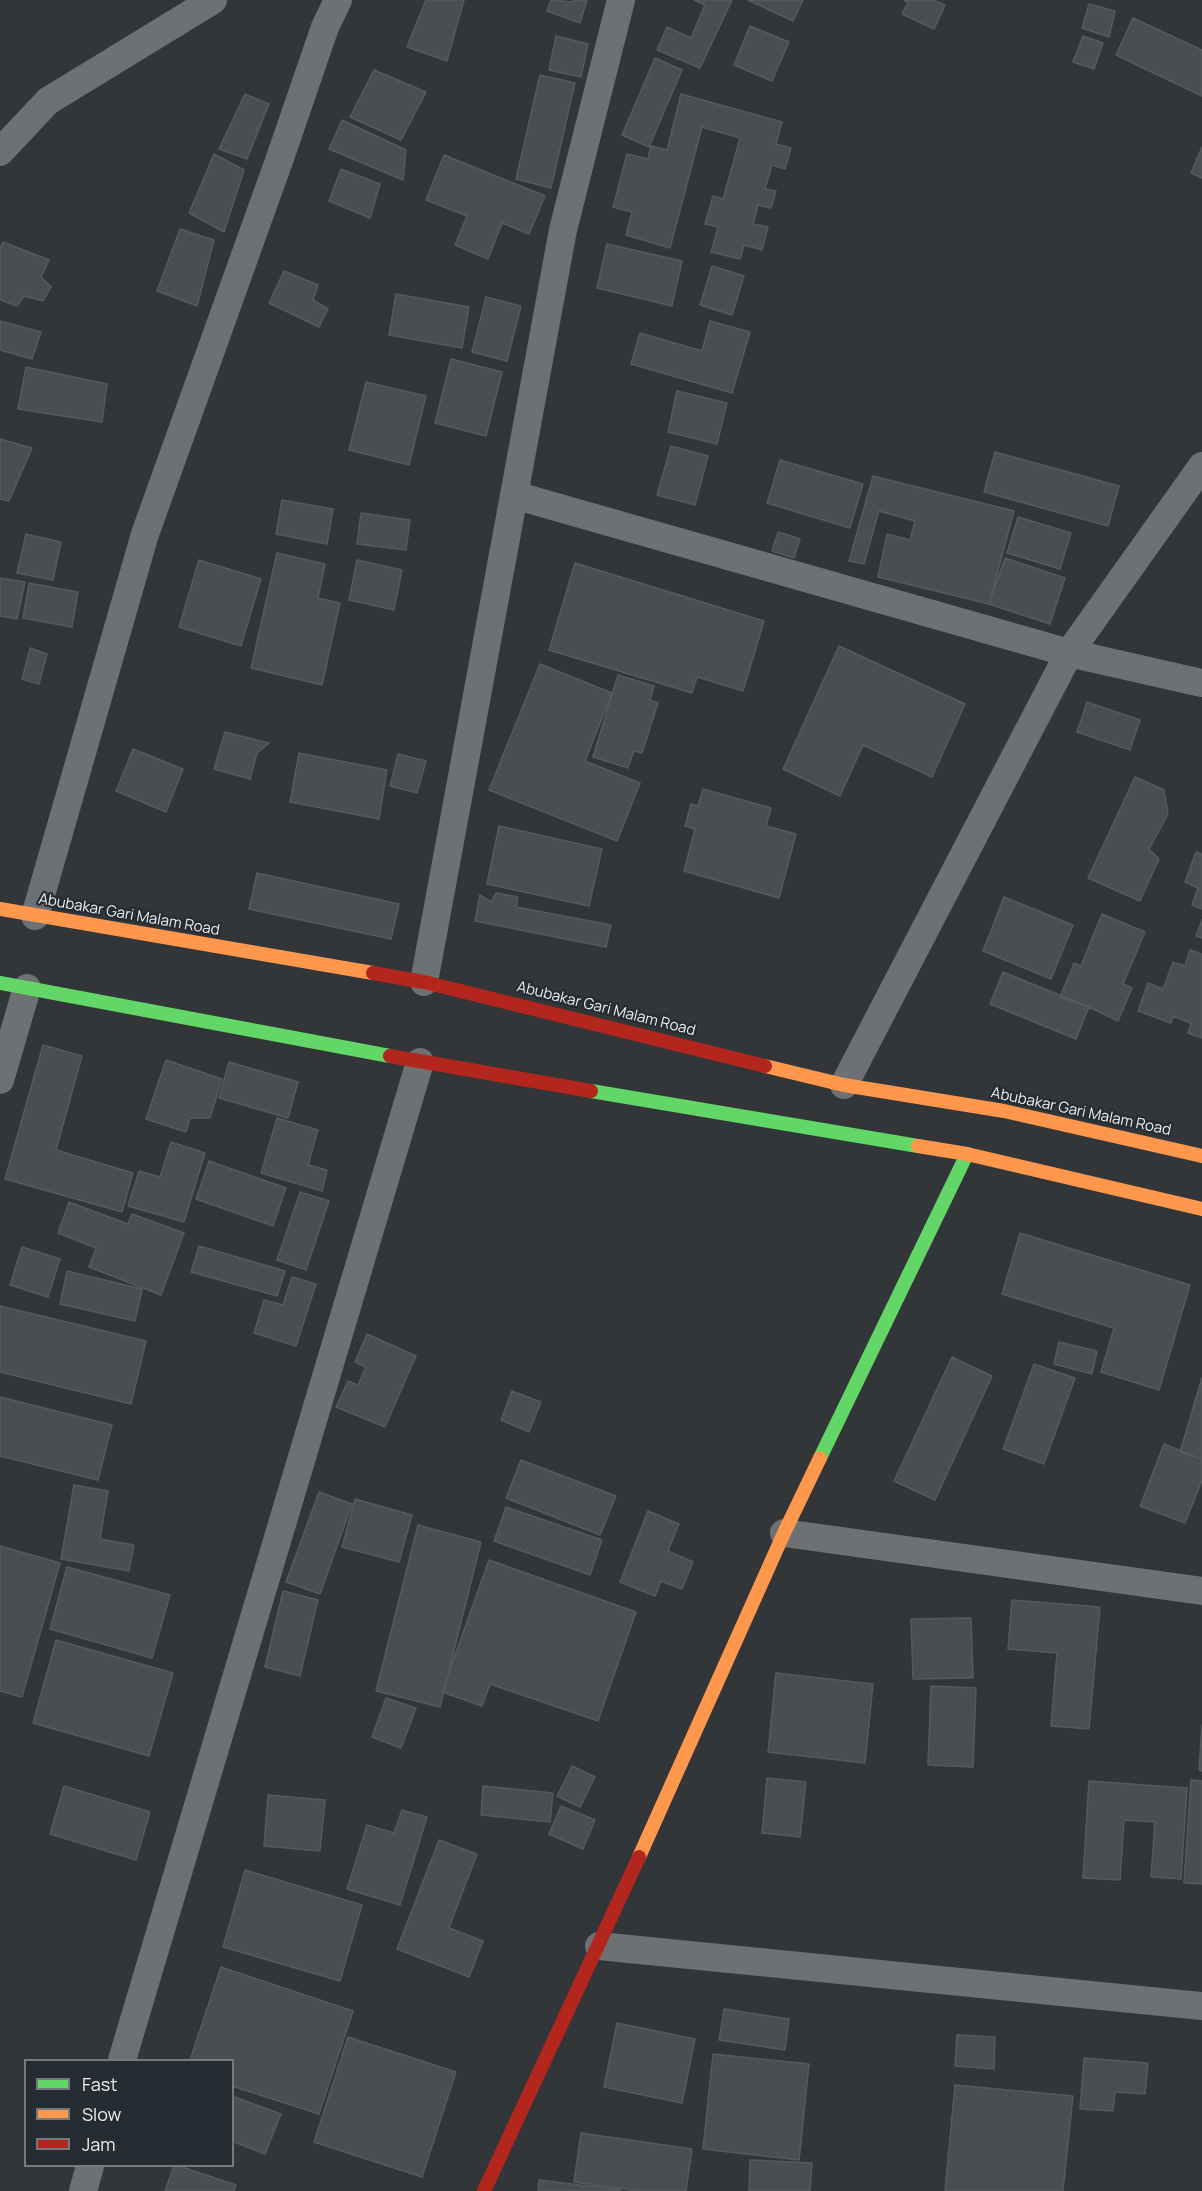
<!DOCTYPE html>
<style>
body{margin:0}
#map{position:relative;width:1202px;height:2191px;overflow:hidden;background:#323639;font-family:Manrope,sans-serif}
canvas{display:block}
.legend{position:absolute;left:24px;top:2059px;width:210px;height:108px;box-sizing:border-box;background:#252c32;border:2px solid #747a7f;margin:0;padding:8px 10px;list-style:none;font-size:18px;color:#eaeff3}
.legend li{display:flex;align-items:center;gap:12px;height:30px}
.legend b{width:30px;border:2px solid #747a7f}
</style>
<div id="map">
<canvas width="1202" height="2191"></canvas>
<ul class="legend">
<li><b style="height:8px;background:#63d668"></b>Fast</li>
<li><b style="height:8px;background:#ff974d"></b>Slow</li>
<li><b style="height:8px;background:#b3261e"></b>Jam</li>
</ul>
</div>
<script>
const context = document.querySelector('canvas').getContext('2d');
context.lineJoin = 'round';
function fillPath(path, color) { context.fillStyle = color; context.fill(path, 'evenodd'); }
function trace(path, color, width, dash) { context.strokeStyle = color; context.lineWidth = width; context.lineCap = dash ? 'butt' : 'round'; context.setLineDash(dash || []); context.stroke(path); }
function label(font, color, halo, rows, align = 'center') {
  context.font = font + ' Manrope,sans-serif'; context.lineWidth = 4.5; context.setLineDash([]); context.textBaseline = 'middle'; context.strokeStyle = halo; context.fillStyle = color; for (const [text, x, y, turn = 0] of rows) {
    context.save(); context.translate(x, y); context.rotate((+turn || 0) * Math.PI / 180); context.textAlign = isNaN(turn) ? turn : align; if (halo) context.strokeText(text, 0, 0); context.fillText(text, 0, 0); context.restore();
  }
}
const building = new Path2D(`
 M426,0H464L447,61L407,47Z
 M551,0L573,2L574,0H587L580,23L547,11Z
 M694,0H732L700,68L657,50L667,27L691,38L705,5Z
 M748,0H803L793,21Z
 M904,0H933L945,5L934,29L902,14L908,2Z
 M1089,4L1115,11L1109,37L1082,28Z
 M1133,18L1202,50V96L1116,55Z
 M750,26L789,42L772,81L734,65Z
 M556,36L588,44L581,77L549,70Z
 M1083,36L1103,43L1094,69L1073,62Z
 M655,58L682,70L649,147L622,135Z
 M374,70L426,92L401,140L350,117Z
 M540,75L575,83L551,188L516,179Z
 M245,94L269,104L247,159L219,149Z
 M681,94L782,122L776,144L791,148L785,169L772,165L765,189L776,191L771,208L758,205L753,224L768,227L762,250L744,245L740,259L711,252L718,227L705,224L713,196L723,199L740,138L702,127L670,248L626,235L632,212L613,207L627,154L648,159L651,146L667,150Z
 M342,120L406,150L403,180L329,149Z
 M1202,147V178L1191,173Z
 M214,154L244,170L224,232L189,213Z
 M444,155L545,196L529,234L502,223L488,259L455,245L467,216L426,200Z
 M341,169L380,184L370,218L329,201Z
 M180,229L214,240L197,306L157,291Z
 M3,242L49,260L41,277L51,287L43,301L24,296L17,306L0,300V248Z
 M607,244L682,261L672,306L597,288Z
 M712,266L744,276L732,315L700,305Z
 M284,271L318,285L313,300L328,309L319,327L269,303Z
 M396,294L469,307L462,348L389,335Z
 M486,297L521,306L507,361L472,352Z
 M0,321L41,332L32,359L0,350Z
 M710,321L750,332L732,393L631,364L640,333L702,351Z
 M451,359L502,372L486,436L435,423Z
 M26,367L107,384L102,422L18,409Z
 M366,382L426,396L409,465L349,450Z
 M677,391L727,403L717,444L668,432Z
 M0,439L32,448L9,501L0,499Z
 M671,446L708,456L695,505L657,495Z
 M995,452L1119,486L1108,526L984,492Z
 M780,460L863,484L850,528L767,503Z
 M873,476L1014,511L989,604L878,577L887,534L910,540L915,521L879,511L864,564L849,561Z
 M282,500L333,509L327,544L276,534Z
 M361,513L410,520L406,550L357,544Z
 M1018,517L1071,533L1060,569L1007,553Z
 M778,532L800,539L794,558L772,551Z
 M26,534L61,542L53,580L17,573Z
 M277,553L325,564L318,598L340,603L322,685L251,668Z
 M1005,558L1065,578L1050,624L989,604Z
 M199,560L261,579L241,646L179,627Z
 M357,560L402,570L394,610L349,600Z
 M575,563L764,621L743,691L697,677L692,693L549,650Z
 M0,578L25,582L17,619L0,616Z
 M29,583L78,592L72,627L23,618Z
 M839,646L965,704L932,777L863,745L840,796L783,769Z
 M30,648L47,654L39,684L22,679Z
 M540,664L612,693L585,761L640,783L617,841L489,790Z
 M618,675L654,686L650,700L658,703L642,753L634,751L628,768L593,757Z
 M1087,702L1140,720L1130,750L1077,732Z
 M225,732L269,743L257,753L250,779L214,769Z
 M133,749L183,769L166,812L116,791Z
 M299,753L387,770L379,819L290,802Z
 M398,754L426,761L417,793L390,786Z
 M1135,777L1164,790L1168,814L1149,849L1159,859L1140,901L1088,878Z
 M703,789L771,808L766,826L796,834L779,898L684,871L695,829L685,826L691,804L698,806Z
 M499,826L602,849L589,906L487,884Z
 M1196,852L1202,854V909L1192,905L1198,888L1185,882Z
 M257,873L399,904L391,939L249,909Z
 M496,893L518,897L516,907L611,925L606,947L475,921L480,895L491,902Z
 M1004,897L1073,925L1051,979L983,951Z
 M1102,914L1145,932L1123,984L1132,988L1118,1021L1089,1007L1060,997L1074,963L1081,966Z
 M1202,920V938L1196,936Z
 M1190,950L1202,954V1038L1188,1033L1191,1023L1173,1016L1171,1023L1138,1011L1148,983L1163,989L1173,962L1185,966Z
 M1003,972L1089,1007L1076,1039L990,1004Z
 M43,1045L82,1056L56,1150L133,1173L122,1212L5,1179Z
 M166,1060L222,1079L210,1118H190L186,1132L146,1119Z
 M229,1062L298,1082L288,1118L219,1098Z
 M277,1118L318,1130L308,1165L327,1170L322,1191L261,1173Z
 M171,1142L205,1153L184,1222L128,1206L139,1171L160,1177Z
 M209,1161L286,1188L273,1226L196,1199Z
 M300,1192L329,1201L306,1270L277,1260Z
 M69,1202L128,1224L132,1214L184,1233L161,1295L89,1267L96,1248L58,1233Z
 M1020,1233L1190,1285L1159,1390L1101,1372L1114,1328L1002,1294Z
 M199,1246L285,1271L277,1296L191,1272Z
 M22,1247L60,1259L48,1297L10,1285Z
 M67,1271L142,1289L135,1321L60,1304Z
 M292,1277L316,1284L296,1346L254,1333L264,1300L283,1305Z
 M0,1306L146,1341L131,1404L0,1372Z
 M367,1334L416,1356L385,1427L336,1407L348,1381L358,1385L366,1367L355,1362Z
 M1059,1342L1097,1351L1092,1374L1054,1364Z
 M952,1357L992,1376L935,1500L894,1481Z
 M1034,1364L1075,1378L1044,1464L1003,1449Z
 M1202,1378V1459L1180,1452Z
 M512,1391L541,1402L529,1432L501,1420Z
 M0,1397L112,1425L98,1480L0,1456Z
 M1164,1444L1202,1459V1480L1185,1523L1140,1506Z
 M521,1460L616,1496L600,1535L506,1498Z
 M74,1485L108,1491L100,1539L134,1545L129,1571L61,1559Z
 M319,1492L352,1504L320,1594L286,1582Z
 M355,1499L412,1515L399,1562L342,1547Z
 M506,1507L602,1540L590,1575L494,1541Z
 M648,1511L679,1524L668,1551L693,1562L682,1589L661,1581L655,1596L620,1582Z
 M418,1525L481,1542L440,1707L376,1691Z
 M0,1546L60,1563L22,1697L0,1691Z
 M489,1560L636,1612L598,1721L490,1684L482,1706L442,1692Z
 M67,1567L170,1595L152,1658L50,1629Z
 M283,1591L318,1600L300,1676L265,1667Z
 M1012,1600L1100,1607L1089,1729L1051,1726L1057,1653L1008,1649Z
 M971,1618L973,1678L913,1679L911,1619Z
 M56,1640L173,1673L149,1756L33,1723Z
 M776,1673L873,1684L865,1763L768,1752Z
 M931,1686L976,1688L973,1767L928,1765Z
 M386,1698L416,1708L401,1748L372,1737Z
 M1202,1725V1771L1199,1770Z
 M572,1766L595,1777L580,1807L557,1796Z
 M767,1778L806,1782L800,1837L762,1833Z
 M1191,1780L1202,1781V1884L1184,1883Z
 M1089,1781L1187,1788L1181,1879L1151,1877L1155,1822L1124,1820L1120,1880L1083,1878Z
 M64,1786L150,1812L136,1860L50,1834Z
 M483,1786L553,1793L550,1822L481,1815Z
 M268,1795L325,1800L320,1851L264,1846Z
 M561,1806L595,1820L583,1849L549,1834Z
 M402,1810L427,1817L400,1905L347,1889L367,1825L394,1833Z
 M439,1840L477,1854L449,1928L483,1941L469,1977L397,1949Z
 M245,1870L362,1905L340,1981L223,1947Z
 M221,1967L353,2011L319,2114L232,2086V2060H190Z
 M724,2009L789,2019L785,2050L719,2040Z
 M617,2023L695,2039L682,2103L604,2087Z
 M957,2035L995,2037L994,2069L955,2066Z
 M348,2037L456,2072L422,2177L314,2142Z
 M713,2054L809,2064L799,2160L703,2149Z
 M1084,2058L1148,2063L1145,2094L1115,2092L1113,2111L1080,2109Z
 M955,2085L1073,2096L1063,2191H945Z
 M232,2096L281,2114L265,2154L232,2141Z
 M581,2133L692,2149L686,2191H637L574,2182Z
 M750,2160L812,2163L810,2191H749Z
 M174,2166H179L236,2185L234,2191H165Z
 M539,2180L620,2190V2191H538Z`);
const street = new Path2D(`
 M0,152L48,101L213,0
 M514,495L1069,653L1202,683
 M35,916L145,534L280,158L325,27L338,0
 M424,982L563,230L621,0
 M0,1080L27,988
 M844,1085L1069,653L1202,466
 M784,1533L1202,1591
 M599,1946L1202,2006
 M122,2060L420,1062
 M83,2191L90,2166`);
const fast = new Path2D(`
 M0,983L390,1056
 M591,1091L918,1146
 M820,1458L967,1154`);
const slow = new Path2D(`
 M0,909L373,973
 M765,1066L844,1085L1004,1111L1202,1156
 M918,1146L967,1154L1202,1209
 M639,1857L784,1533L820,1458`);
const jam = new Path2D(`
 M373,973L424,982L765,1066
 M390,1056L591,1091
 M484,2191L639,1857`);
const streetNames = [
 ["Abubakar Gari Malam Road",129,915,10],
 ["Abubakar Gari Malam Road",606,1009,14],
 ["Abubakar Gari Malam Road",1081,1112,12]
];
fillPath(building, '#4a4e50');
trace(building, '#575a5d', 1.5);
trace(street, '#6e7174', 28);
trace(fast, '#63d668', 14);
trace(slow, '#ff974d', 14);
trace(jam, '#b3261e', 14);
label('15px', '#eaeff3', '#252c32', streetNames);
</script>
